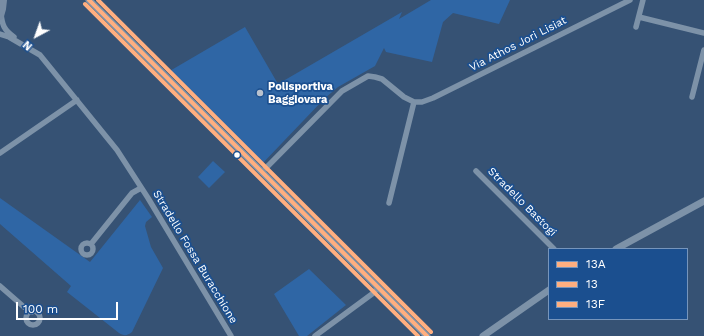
<!DOCTYPE html>
<style>
body{margin:0}
#map{position:relative;width:704px;height:336px;overflow:hidden;background:#365274;font-family:"Work Sans",sans-serif}
canvas{display:block}
.legend{position:absolute;left:548px;top:248px;width:140px;height:72px;box-sizing:border-box;background:#1b4f8f;border:1px solid #7695bc;margin:0;padding:5px 7px;list-style:none;font-size:12px;color:#fff}
.legend li{display:flex;align-items:center;gap:8px;height:20px}
.legend b{width:20px;border:1px solid #7695bc}
.north{position:absolute;left:16px;top:16px;width:40px;height:40px;-webkit-text-stroke:3px #1b4f8f;paint-order:stroke;rotate:221deg;font-size:11px;font-weight:700;line-height:16px;text-align:center;color:#fff}
.north::after{content:'';display:block;margin:auto;width:14px;height:18px;background:#fff;clip-path:polygon(50% 0,100% 100%,50% 72%,0 100%)}
.scale{position:absolute;left:16px;top:302px;width:102px;height:18px;box-sizing:border-box;border:2px solid #fff;border-top:0;padding-left:5px;font-size:12px;line-height:14px;white-space:nowrap;color:#fff;-webkit-text-stroke:3px #1b4f8f;paint-order:stroke}
</style>
<div id="map">
<canvas width="704" height="336"></canvas>
<ul class="legend">
<li><b style="height:5px;background:#ffaf80"></b>13A</li>
<li><b style="height:5px;background:#ffaf80"></b>13</li>
<li><b style="height:5px;background:#ffaf80"></b>13F</li>
</ul>
<div class="north">N</div>
<div class="scale">100 m</div>
</div>
<script>
const context = document.querySelector('canvas').getContext('2d');
context.lineJoin = 'round';
function fillPath(path, color) { context.fillStyle = color; context.fill(path, 'evenodd'); }
function trace(path, color, width, dash) { context.strokeStyle = color; context.lineWidth = width; context.lineCap = dash ? 'butt' : 'round'; context.setLineDash(dash || []); context.stroke(path); }
function label(font, color, halo, rows, align = 'center') {
  context.font = font + ' "Work Sans",sans-serif'; context.lineWidth = 3.5; context.setLineDash([]); context.textBaseline = 'middle'; context.strokeStyle = halo; context.fillStyle = color; for (const [text, x, y, turn = 0] of rows) {
    context.save(); context.translate(x, y); context.rotate((+turn || 0) * Math.PI / 180); context.textAlign = isNaN(turn) ? turn : align; if (halo) context.strokeText(text, 0, 0); context.fillText(text, 0, 0); context.restore();
  }
}
const green = new Path2D(`
 M431,0H510L499,24L453,13L443,22L432,62L386,52L384,48L375,66L338,87L325,98L261,165L168,72L245,27L278,84L402,12L399,19Z
 M213,161L225,172L209,188L198,177Z
 M0,198L90,262L140,200L152,217L146,222L145,226L151,247L163,268L132,332C127,336 124,336 119,333L67,292L71,286L0,224Z
 M309,269L346,305L307,336H299L274,294Z`);
const minor = new Path2D(`
 M1,13C2,25 4,30 14,37
 M639,17L704,33
 M636,27L643,0
 M0,34L9,37L40,55L117,150L148,198L231,336
 M692,97L704,50
 M0,153L77,100
 M476,171L554,249
 M262,172L342,91L368,76L375,77L382,79L404,97L414,102H422L433,98L630,0
 M389,203L414,102
 M81 249a6 6 0 1 1 12 0a6 6 0 1 1-12 0Z
 M91,244L132,193L141,188
 M0,286L24,307L32,312
 M26 318a7 7 0 1 1 14 0a7 7 0 1 1-14 0Z
 M315,336L372,294L378,288`);
const tertiary = new Path2D(`
 M89,0L427,336
 M616,249L704,201
 M483,336L549,290`);
const secondary = new Path2D(`
 M0,16L2,9L3,0`);
const bus1 = new Path2D(`
 M89,0L427,336`);
const bus2 = new Path2D(`
 M85,4L418,336`);
const bus3 = new Path2D(`
 M98,0L431,332`);
const markers = [
 [260,93,4,"#b9c2ce"],
 [237,155,3.5,"#fff"]
];
const streetNames = [
 ["Via Athos Jori Lisiat",518,44,-27],
 ["Stradello Bastogi",522,202,45],
 ["Stradello Fossa Buracchione",195,257,59]
];
const poiNames = [
 ["Polisportiva",268,87],
 ["Baggiovara",268,100]
];
fillPath(green, '#2f66a5');
trace(minor, '#7d92a8', 5.5);
trace(tertiary, '#7d92a8', 7);
trace(secondary, '#798da4', 8);
trace(bus1, '#ffaf80', 4);
trace(bus2, '#ffaf80', 4);
trace(bus3, '#ffaf80', 4);
for (const [x, y, r, color] of markers) { const dot = new Path2D(); dot.arc(x, y, r, 0, 2 * Math.PI); context.fillStyle = color; context.fill(dot); trace(dot, '#1b4f8f', 1.5); }
label('11px', '#fff', '#1b4f8f', streetNames);
label('bold 11px', '#fff', '#1b4f8f', poiNames, 'left');
</script>
